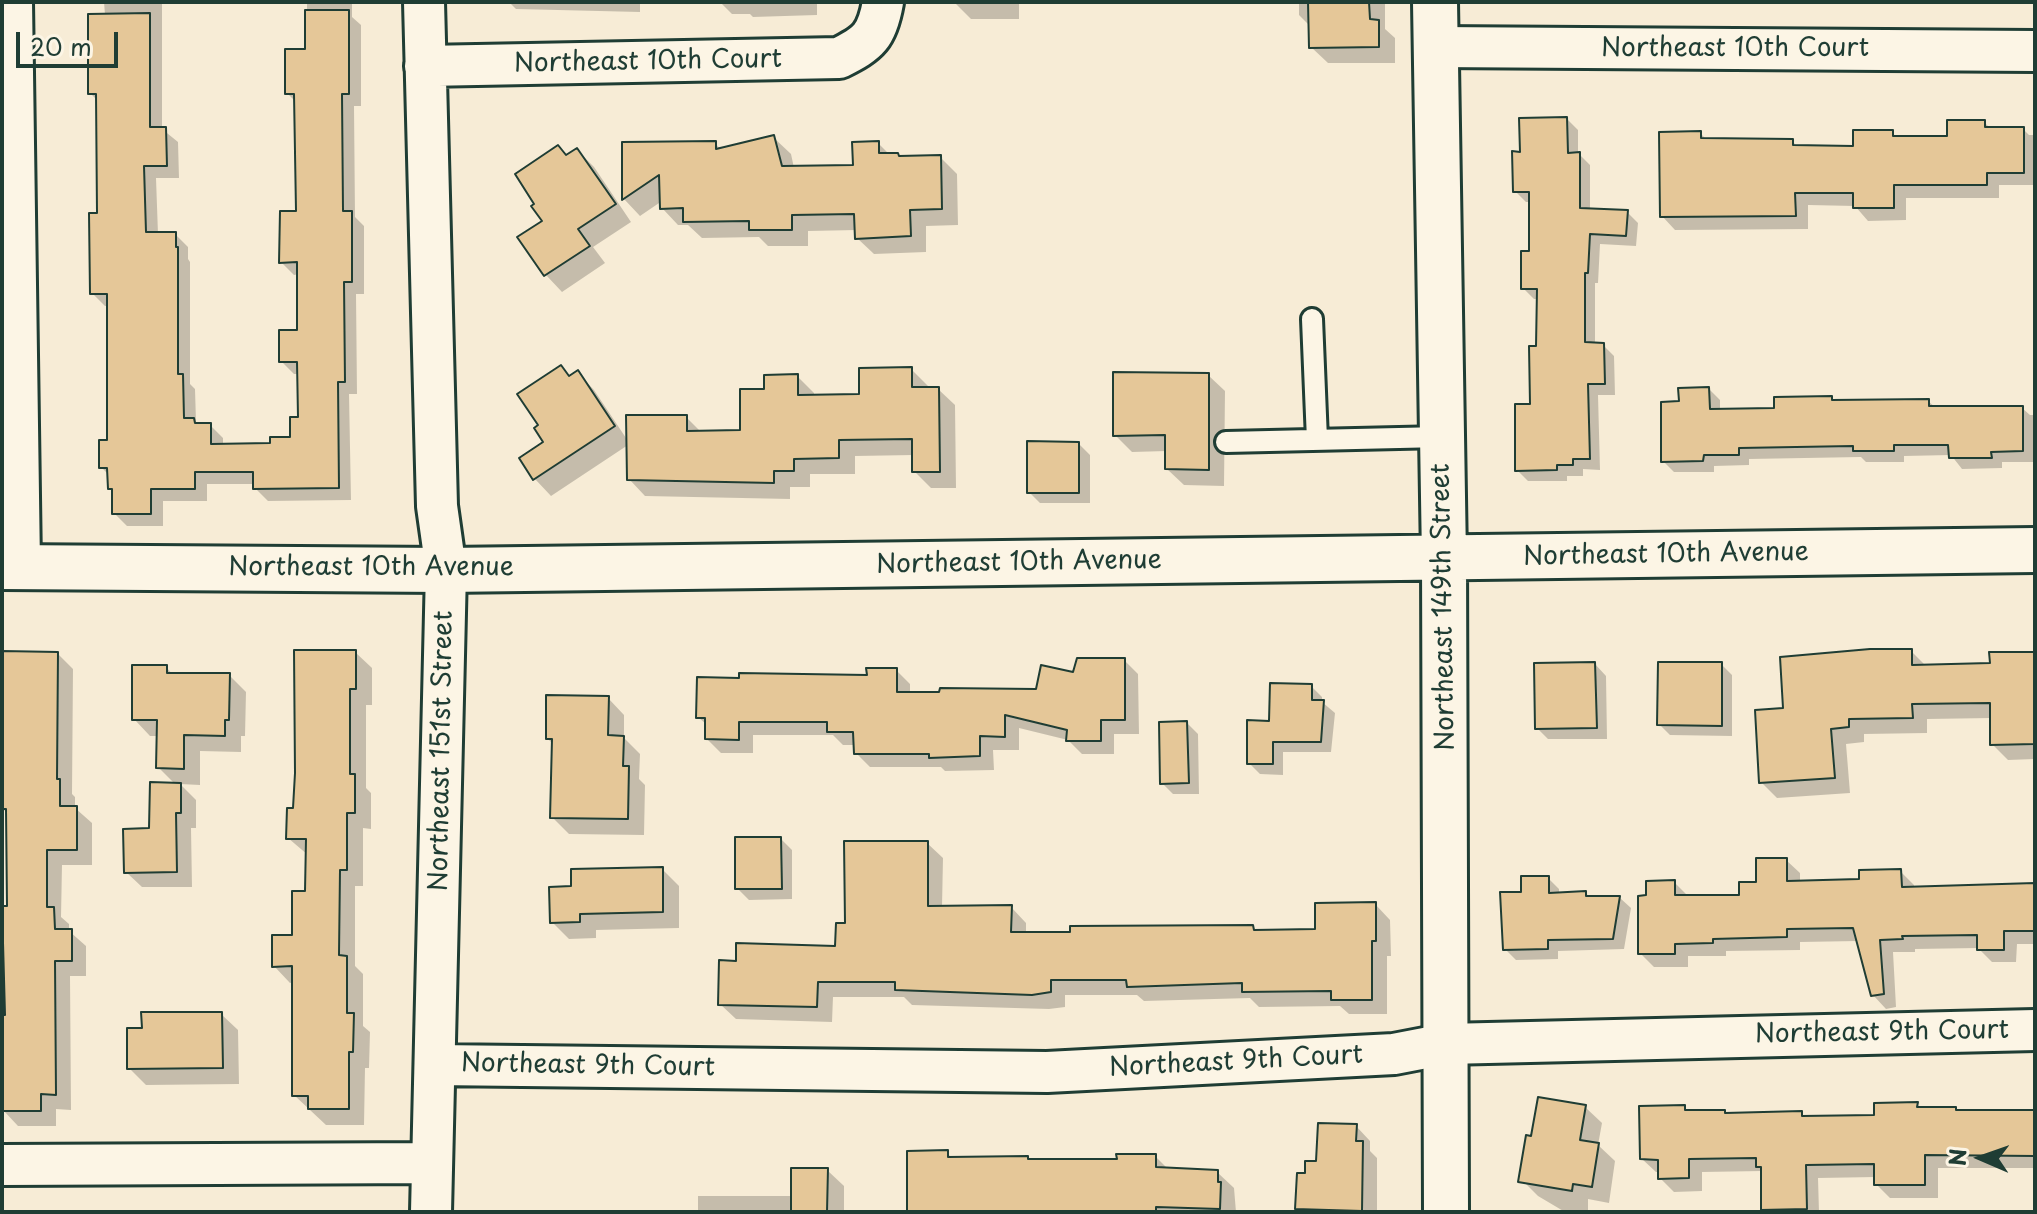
<!DOCTYPE html>
<style>
body{margin:0}
#map{position:relative;width:2037px;height:1214px;overflow:hidden;background:#f7ecd6;font-family:"Playpen Sans",sans-serif}
canvas{display:block}
.frame{position:absolute;inset:0;border:4px solid #1f3d34;pointer-events:none}
.north{position:absolute;left:1941px;top:1118px;width:80px;height:80px;-webkit-text-stroke:6px #fcf5e5;paint-order:stroke;rotate:272deg;font-size:22px;font-weight:700;line-height:32px;text-align:center;color:#1f3d34}
.north::after{content:'';display:block;margin:auto;width:28px;height:36px;background:#1f3d34;clip-path:polygon(50% 0,100% 100%,50% 72%,0 100%)}
.scale{position:absolute;left:16px;top:32px;width:102px;height:36px;box-sizing:border-box;border:4px solid #1f3d34;border-top:0;padding-left:10px;font-size:24px;line-height:28px;white-space:nowrap;color:#1f3d34;-webkit-text-stroke:6px #fcf5e5;paint-order:stroke}
</style>
<div id="map">
<canvas width="2037" height="1214"></canvas>
<div class="frame"></div>
<div class="north">N</div>
<div class="scale">20 m</div>
</div>
<script>
const context = document.querySelector('canvas').getContext('2d');
context.lineJoin = 'round';
function fillPath(path, color) { context.fillStyle = color; context.fill(path, 'evenodd'); }
function trace(path, color, width, dash) { context.strokeStyle = color; context.lineWidth = width; context.lineCap = dash ? 'butt' : 'round'; context.setLineDash(dash || []); context.stroke(path); }
function label(font, color, halo, rows, align = 'center') {
  context.font = font + ' "Playpen Sans",sans-serif'; context.lineWidth = 6; context.setLineDash([]); context.textBaseline = 'middle'; context.strokeStyle = halo; context.fillStyle = color; for (const [text, x, y, turn = 0] of rows) {
    context.save(); context.translate(x, y); context.rotate((+turn || 0) * Math.PI / 180); context.textAlign = isNaN(turn) ? turn : align; if (halo) context.strokeText(text, 0, 0); context.fillText(text, 0, 0); context.restore();
  }
}
const shadow = new Path2D(`
 M104,2H162V129L178,142L179,178H156L158,234H175L188,247V259L190,262V384L195,389L196,422L199,425H210L223,438V446L272,445L292,439L300,419L299,374H294L281,361L299,332V274L294,275L281,262L298,213L297,103L287,93L307,51V2H352V17L361,25V106H354L355,217L364,226V294H356L357,394H349L351,500L268,501L255,488V484H207V501H163V526H127L114,513V492L110,488V476L101,467L109,442V306H105L92,293L99,215L98,101L90,93L105,15Z
 M509,2H640V12L516,9Z
 M720,2H817V15L753,17L750,14H732Z
 M954,2H1019V19H971Z
 M1299,2H1385V29L1395,38V63H1328L1311,47V27L1299,15Z
 M1567,119L1578,130V153L1590,165V210L1627,212L1638,223L1636,246L1600,244L1598,283H1595V344L1603,345L1614,356L1615,395H1598L1600,470L1583,469V476H1567V481H1528L1517,470L1532,406L1538,348L1539,299H1534L1523,288L1530,253L1531,202H1526L1515,191L1522,154Z
 M1984,122L1991,129H2023L2029,135H2035V185H1999V198H1906V220L1868,221L1855,206L1808,205V229L1675,230L1662,216L1700,133L1707,140L1792,141L1798,147L1855,148L1892,132L1897,138H1949Z
 M774,138L791,154L794,168L855,167L878,143L890,155L901,158L940,157L957,174L958,225L926,226V252L874,254L857,238V230L808,231V246H768L759,237L702,238L688,225H678L662,208V201L640,216L624,199V144L715,143L721,150Z
 M577,150L594,167L631,222L593,247L605,263L562,292L546,275L520,237L544,221L567,157Z
 M561,367L571,377L578,373L594,390L628,441L686,417L702,433L742,432L767,391L797,376L814,393V397L861,396L911,369L928,386V389H938L955,405L956,488H931L914,471V455L855,456V474H810V487H790V499L645,496L629,479L628,445L551,496L535,479L521,459L546,443Z
 M1208,375L1225,391L1224,486L1184,485L1167,469V451L1132,452L1115,435Z
 M1709,389L1720,400V411L1776,410L1831,398L1834,402L1928,401L1936,408H2022L2030,415H2035V462H2002V468L1962,469L1951,455L1904,456V462H1866L1861,457L1749,459V465L1714,466V472H1674L1663,461L1681,403Z
 M1079,444L1090,455V503H1040L1029,492Z
 M1911,651L1927,667L1992,665L2035,654V759L2008,760L1992,744V718L1927,719V733L1864,734V742L1846,744L1850,793L1777,798L1761,782L1786,710Z
 M355,652L372,668V705H366V788L371,793V829L363,828V886H355V966L363,974V1026L370,1032L369,1068H365L364,1125H326L294,1095V982L290,983L274,966L294,937L307,893L308,855L288,838L295,810Z
 M2,653L58,654L73,669L72,794L75,797V808L92,823V865H62L61,917L69,924V931L86,946V976H70L71,1110L56,1109V1126H18L3,1110L2,1017H7V941L2,936V908H9L8,814L2,808Z
 M1124,660L1138,674L1139,734H1114V754H1082L1068,740L1019,728V750H993L994,770L945,771L941,767H870L856,753V745H843L833,735H753V753H721L707,739V725L698,717L896,670L910,684V694L1038,691L1075,675Z
 M1595,664L1606,676L1607,739H1548L1537,728Z
 M1721,664L1732,675V736L1670,735L1659,724Z
 M166,667L173,675H229L246,692L245,736H241V752L200,751V785L180,784L196,800V828H191L192,887H142L126,872L176,785L158,767L159,736H150L134,719Z
 M1311,686L1322,697V702L1335,713L1331,752H1283V775L1260,774L1249,763L1271,723Z
 M608,698L624,715V738L640,754L639,779L645,785L644,835L569,834L552,817L554,745L548,739Z
 M1187,723L1198,734L1199,794H1173L1162,783Z
 M781,839L792,850V899L749,900L737,888Z
 M927,843L943,858L942,907H1011L1026,923V934L1253,927L1257,932L1317,931L1375,904L1390,920L1391,956H1387V1014H1349L1340,1006L1259,1007L1250,998L1144,1001L1137,995H1065V1007L1049,1009L912,1005L904,997H833L832,1022L736,1019L720,1004L737,963L837,948L847,925Z
 M1786,860L1800,873V882L1861,881L1900,871L1914,885V888L2035,885V944H2017L2016,962H1992L1978,948L1915,949V952H1893L1896,1007L1886,1009L1873,995L1858,941L1800,942V950L1726,951V956H1688V967H1654L1640,953L1648,897L1674,882L1689,897H1741Z
 M662,869L679,886V928L596,930V938L569,939L552,922L573,888Z
 M1548,878L1559,889V894L1586,893L1590,898H1620L1631,908L1624,949L1558,951V959L1516,960L1505,949L1523,894Z
 M221,1014L238,1030L239,1084L146,1085L129,1068Z
 M1917,1104L1922,1109H1955L1959,1112H2035V1168H1938V1198H1890L1876,1184V1177L1818,1178L1819,1212H1766L1763,1209V1171L1702,1172V1191L1674,1192L1660,1178V1172H1656L1642,1159L1684,1107L1689,1112H1724L1727,1115L1801,1113L1807,1118L1876,1117Z
 M1585,1107L1602,1123L1598,1145L1615,1161L1609,1203L1588,1199V1212H1565L1538,1196L1521,1179L1533,1138Z
 M1356,1126L1370,1141V1151L1377,1158V1212H1301L1297,1208L1306,1175Z
 M947,1153L953,1159L1030,1161H1119L1155,1156L1169,1170L1217,1172L1234,1188L1236,1212H909Z
 M827,1170L844,1186V1212H698V1196H793Z`);
const building = new Path2D(`
 M1308,2H1369L1370,19L1379,20V47L1309,48Z
 M305,10H349V94H342L343,211H352V282H344L345,382H338L339,488L253,489V472H195V489H151V514H112V489H108L107,468H99V440H107V294H90L89,213H97L96,94H88V14L150,13V127H166L167,166H144L146,232H176V247H178V374H183L184,418H194L195,423H211V444L270,443V437H290V417H298L297,362H279V330H297V262L279,263L280,211H296L294,94H285V49H305Z
 M1567,117L1568,153L1580,152V208L1628,210L1626,236L1590,234L1588,273H1585V342L1604,343L1605,384H1588L1590,459H1573V465H1557V470L1515,471V404H1530L1529,346H1536L1537,289H1521V251H1529V192H1513L1512,151L1520,152L1519,118Z
 M1947,120H1985V127H2024V173H1987V185H1894V208H1853V193H1795L1796,216L1660,217L1659,132L1701,131V138L1793,139V145L1853,146V130H1893V136H1947Z
 M774,135L782,166L853,165L852,142L879,141V153H898L899,156L941,155L942,209L910,210L911,236L855,239L854,214L792,215V230H749V221L683,222V208L660,209L659,175L622,200V142L716,141V149Z
 M558,145L566,155L577,148L616,204L578,229L590,246L544,276L517,237L542,221L531,206L534,204L515,174Z
 M561,365L569,376L578,370L615,426L533,480L519,458L543,442L534,428L538,425L517,394Z
 M912,367V387H939L940,472H912V439L839,440V458L794,459V471H774V483L627,480L626,415H687V431L740,430V389H764V375L798,374V395L859,394V368Z
 M1113,372L1209,373V470L1165,469V435L1113,436Z
 M1709,387L1710,409L1774,408V397L1832,396V400L1929,399V406H2023V451L1991,452L1992,458H1949L1948,445H1894V451H1853V446L1739,448V455H1704L1703,461L1661,462V402L1679,401L1678,388Z
 M1027,441L1079,442V493H1027Z
 M1870,649H1912V665L1990,663L1989,652H2035V744L1990,745V703L1912,704L1913,718L1849,719V727L1831,729L1835,778L1759,783L1755,710L1783,708L1780,657Z
 M294,650H356V689H350V774H355V813H347V870H340L339,955L347,956V1013H354L353,1052H349V1109H308V1096H292V966L272,967V935H292V891H305L306,839H286L287,808H293L295,773Z
 M2,651L58,652L57,779H60V806H77V850H47V907H54L55,929H72V961H55L56,1095L41,1094V1111H2V1015H5L2,906H7L6,809H2Z
 M1077,658H1125V720H1101V741H1066L1067,730L1005,715V737L980,736V756L929,758V754H854L853,732H827V722H739V740L705,739V718H696L697,677L739,678V673L867,675L866,668H897V692H939L940,688L1036,689L1041,665L1073,672Z
 M1595,662L1597,728L1535,729L1534,663Z
 M1658,662H1722V726L1657,725Z
 M132,665H167V673H230L229,720H225V736L184,735V769L156,768L157,720H132Z
 M1270,683L1312,684V700H1324L1321,742H1273V764H1247V720L1269,721Z
 M546,695L609,696L608,735L624,736L623,766H629L628,819L550,818L552,739H546Z
 M1187,721L1189,783L1160,784L1159,722Z
 M150,782L181,783V813H176L177,872L124,873L123,829L149,828Z
 M735,837H781L782,889H735Z
 M844,841H928V906L1012,905L1011,932H1070V926L1253,925L1254,930L1315,929V903L1376,902V941H1372V1000H1331V991L1242,992V983L1127,987L1126,980H1051V992L1032,995L895,990V982H818L817,1007L718,1005L719,960L736,961V943L835,946L836,923H845Z
 M1756,858H1787V881L1859,879V870L1901,869L1902,887L2035,883V931H2004V950H1977V935L1902,936L1903,939L1880,940L1884,994L1871,996L1853,928L1787,929V937L1713,939V943L1675,944V954H1638V896L1646,895V881L1675,880V895H1739V882H1756Z
 M663,867V912L580,914V922L550,923L549,887L571,886V869Z
 M1521,876H1549V893L1586,891V896H1620L1613,939L1548,940V949L1503,950L1500,892H1521Z
 M141,1012H222L223,1068L127,1069V1028H142Z
 M1538,1097L1586,1105L1580,1140L1599,1143L1592,1187L1573,1184L1572,1191L1518,1182L1526,1135L1531,1136Z
 M1918,1102L1917,1107H1956V1110H2035V1156L1925,1155V1185H1874V1164L1806,1165L1807,1209L1761,1210V1167H1756V1158L1689,1159V1178L1658,1179V1160L1640,1159L1639,1106L1685,1105V1110H1725V1113L1802,1111V1116L1874,1115V1103Z
 M1318,1123L1357,1124L1356,1141H1363L1362,1211L1295,1209L1297,1173H1305V1161H1316Z
 M948,1150V1157L1028,1156V1159H1117L1116,1154H1156V1167L1218,1170V1182H1221L1220,1209L1156,1207V1212H907V1151Z
 M791,1168H828L827,1212H791Z`);
const lane = new Path2D(`
 M1312,319L1317,440
 M1226,442L1442,437`);
const street = new Path2D(`
 M12,2L20,566
 M424,2L437,506L446,570L431,1212
 M1435,47L2035,51
 M425,66L839,58C869,43 877,36 883,2
 M435,1065L1047,1072L1394,1054L1446,1044L2035,1030
 M2,1165L431,1163`);
const secondary = new Path2D(`
 M1435,2L1444,558L1446,1212
 M2,567L446,570L2035,550`);
const streetNames = [
 ["Northeast 10th Court",1735,49],
 ["Northeast 10th Court",648,62,-1],
 ["Northeast 10th Avenue",1666,555,-1],
 ["Northeast 10th Avenue",1019,563,-1],
 ["Northeast 10th Avenue",371,568],
 ["Northeast 149th Street",1444,607,-91],
 ["Northeast 151st Street",442,751,-89],
 ["Northeast 9th Court",1882,1033,-1],
 ["Northeast 9th Court",1236,1062,-3],
 ["Northeast 9th Court",588,1066,1]
];
fillPath(shadow, '#0003');
fillPath(building, '#e5c798');
trace(building, '#1f3d34', 2);
trace(lane, '#1f3d34', 26);
trace(street, '#1f3d34', 46);
trace(secondary, '#1f3d34', 50);
trace(lane, '#fcf5e5', 20);
trace(street, '#fcf5e5', 40);
trace(secondary, '#fcf5e5', 44);
label('26px', '#1f3d34', '#fcf5e5', streetNames);
</script>
